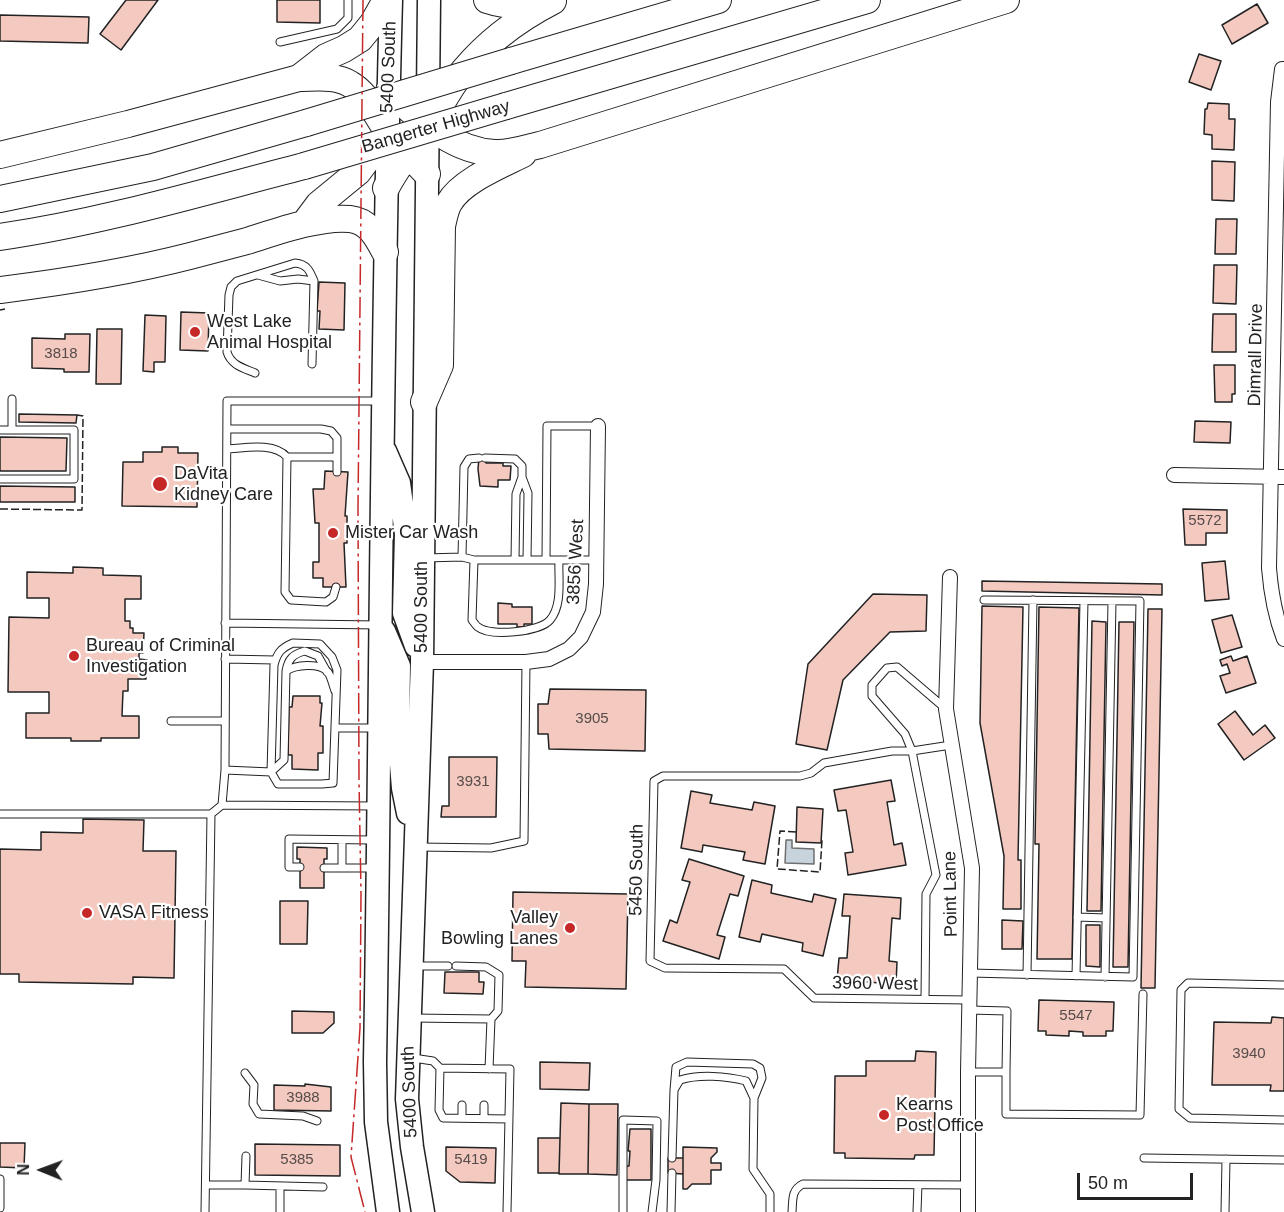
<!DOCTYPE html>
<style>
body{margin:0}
#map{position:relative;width:1284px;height:1212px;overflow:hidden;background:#fff;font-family:Helvetica,sans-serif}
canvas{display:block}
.north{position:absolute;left:12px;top:1140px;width:60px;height:60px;-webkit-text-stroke:4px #fff;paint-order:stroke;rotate:271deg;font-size:16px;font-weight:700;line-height:24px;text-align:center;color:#222}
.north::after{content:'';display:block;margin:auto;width:21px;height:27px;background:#222;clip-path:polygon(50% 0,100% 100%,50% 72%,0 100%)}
.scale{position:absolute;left:1077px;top:1173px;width:116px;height:27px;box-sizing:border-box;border:3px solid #222;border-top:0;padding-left:8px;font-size:18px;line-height:21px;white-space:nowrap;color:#222;-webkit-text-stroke:4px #fff;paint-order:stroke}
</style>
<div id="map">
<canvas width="1284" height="1212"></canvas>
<div class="north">N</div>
<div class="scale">50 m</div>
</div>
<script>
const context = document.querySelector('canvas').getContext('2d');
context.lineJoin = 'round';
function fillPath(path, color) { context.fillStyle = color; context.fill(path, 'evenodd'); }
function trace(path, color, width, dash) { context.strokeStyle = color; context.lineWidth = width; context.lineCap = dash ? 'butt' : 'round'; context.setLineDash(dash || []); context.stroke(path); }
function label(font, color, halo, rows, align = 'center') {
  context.font = font + ' Helvetica,sans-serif'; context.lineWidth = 4.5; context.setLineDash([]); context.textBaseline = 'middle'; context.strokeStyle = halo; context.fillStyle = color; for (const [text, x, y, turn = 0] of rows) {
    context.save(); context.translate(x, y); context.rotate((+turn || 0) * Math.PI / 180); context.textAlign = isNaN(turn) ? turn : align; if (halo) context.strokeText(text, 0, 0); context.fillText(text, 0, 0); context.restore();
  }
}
const water = new Path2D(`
 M786,840H792V848L814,849V864L785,863Z`);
const building = new Path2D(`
 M126,0H158L121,50L100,34Z
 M277,0H320V23L277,22Z
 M1257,4L1268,23L1232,44L1222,25Z
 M0,15L89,17L88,43L0,41Z
 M1199,54L1221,61L1211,90L1189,82Z
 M1208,103L1229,104V119H1235L1234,150L1212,149V135L1204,134L1205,109H1207Z
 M1212,161L1235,162L1234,201L1212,200Z
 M1216,219H1237L1236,254H1215Z
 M1214,265H1237L1236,304L1213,303Z
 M319,282L345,283L344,330L319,329L320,311H317Z
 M181,312L209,313L208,351L180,350Z
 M1213,314H1236V352H1212Z
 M145,315L166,316L165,362H154V372L143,371Z
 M97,329H122L121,384H96Z
 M65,334H90L89,372H64V369L32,368V338L65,339Z
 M1214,365H1235V394H1232V402H1215Z
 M19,414L77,415L76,423L19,422Z
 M1195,421L1231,422L1230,443L1194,442Z
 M0,437L67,438L66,471H0Z
 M162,447H178V453H198L197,507L122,506L123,462H143V452H162Z
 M479,457H485L486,463H503V466H511L510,480H498V487L480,486L478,469Z
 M325,471L348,472L345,516H347V543H344L346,587H323V578H313V562H319V523H315L313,489H324Z
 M0,486L75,487V502H0Z
 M1183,509L1227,510V533H1206V545H1185Z
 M1225,561L1229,599L1205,601L1202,563Z
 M73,567L103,568V575L141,576V599H125V621H130V628H133V633H144L143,653H139V659L147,660L146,679H128V691H123L122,716H139V738H101V741H71V738H26V713H49V692H8L9,617L49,618V598H27V572L73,573Z
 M982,581L1162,584V595L982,591Z
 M873,594L927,595L926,631L890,632L843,680L827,750L796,744L808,664Z
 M498,603L512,604V607H532V624H524V627H517V624H498Z
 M982,606L1023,607L1018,860H1021V909H1003L1004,856L980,723Z
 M1039,607L1079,608L1072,959H1037L1039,844H1035Z
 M1148,609H1162L1155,988H1141Z
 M1232,615L1242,647L1221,653L1212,620Z
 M1092,621L1106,622L1101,911H1087Z
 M1119,622H1134L1128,967H1113Z
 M1231,656L1233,661L1247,656L1256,683L1226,693L1220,676L1230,673L1227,664L1222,666L1220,660Z
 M550,689L646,690L645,751L549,749L548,734H538V704H548Z
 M293,696H320V703H322L320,726H323V753H318V770L292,769V755H288L289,707H292Z
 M1235,711L1253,735L1265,725L1275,738L1244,760L1218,724Z
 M449,757H497L496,817H441L442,806H449Z
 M891,780L895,801L887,802L894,845L902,843L906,865L848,875L845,853L853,852L846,810L838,811L834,790Z
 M691,791L712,795L710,803L752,810L754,802L775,806L765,864L743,860L745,852L703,845L702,852L681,848Z
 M797,807L823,809L821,843L796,842Z
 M83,819L144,820L143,851H176L174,978L133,977V984L19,982V974H0V849L41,850V832L83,833Z
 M297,847L327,848V859H324V888H300V859H297Z
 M689,859L744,876L738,896L730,894L717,935L725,937L719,959L663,941L670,920L677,923L690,882L682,880Z
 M752,880L772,885L771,893L812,902L814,894L836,899L823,956L802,951L803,943L762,934L760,942L739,937Z
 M513,892L628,894L626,989L525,987L526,961H512Z
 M844,894L901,898L900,919L892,918L889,961L897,962L896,984L837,980L839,958H847L850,916H842Z
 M280,901H308L307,944H280Z
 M1002,920L1023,921L1022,949H1002Z
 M1086,925H1100V967L1086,966Z
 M445,972H479V982H484L483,994L444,993Z
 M1039,1000L1114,1002L1113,1031H1106V1036H1083V1032L1069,1031V1036L1046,1035V1031H1038Z
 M292,1011L334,1012V1023L323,1033H292Z
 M1272,1017L1284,1018V1091H1270L1271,1085H1212L1214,1022L1271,1023Z
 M916,1051L936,1052L934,1155H915L914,1159L845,1158V1153H834L835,1076H866V1061H915Z
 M540,1062L590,1063L589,1090L540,1089Z
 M305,1084L331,1087V1111L274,1110V1085L305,1086Z
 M561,1103L589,1104L588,1174H559Z
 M589,1104H618L617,1175L588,1174Z
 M630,1129H651V1180H624L625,1166H629L630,1151H628Z
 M538,1138H560L559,1173H538Z
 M0,1143H25L24,1168L0,1167Z
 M255,1144L340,1145V1176L255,1175Z
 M446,1147L496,1148L495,1183L460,1182L446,1171Z
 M683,1147L717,1148V1152L711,1158V1163H721V1170H711V1184H692L687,1189H683Z
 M668,1158H683V1174L668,1173Z`);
const service = new Path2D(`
 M280,42L337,29L348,18V0
 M258,275L280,281L298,279L314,281
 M255,373C243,368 231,365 227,352L229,295L231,287L237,281L295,263C307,264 310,271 314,281L312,364
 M227,429H321L331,431L337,438V472
 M0,430H74V479H0
 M12,430V399
 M227,449C245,448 274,442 287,457L285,592L291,600L326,602L333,597L336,587
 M287,457H337
 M485,458L515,459L522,466V477L528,493L527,560
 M462,557L464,467L469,459L479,458
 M425,558L462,557L474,560H596
 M474,560L472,620C473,621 476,626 478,627C490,637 540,632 550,620C563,605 558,578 559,560
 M515,560L516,494L522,477
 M546,560L547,426H598
 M225,623L379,625
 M293,643L320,644L332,657L337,670L333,783L322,784H278L271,772L274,665C277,653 281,648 293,643Z
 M225,659L275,660
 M286,671C288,659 293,654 305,651L318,656L327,672
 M171,721H225
 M335,728H377
 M951,745L912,751H892L824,763L811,773L800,776H663L654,781L650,961L665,968L784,969L814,998L969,1000
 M225,770L271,772L284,760L286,671C295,665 319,662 328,672C331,677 333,685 335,691
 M222,805L225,770L227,401H379
 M0,814H211L222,805L376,806
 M342,840V868H375
 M418,847L491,848L524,841L526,662
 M300,867H289V839L373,840
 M324,868H342
 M1077,917L1106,918
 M415,966H448
 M970,973L1133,977L1140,601L984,600
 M1027,975L1033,600
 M1076,976L1084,601
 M1105,977L1112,601
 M1284,985L1188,983L1181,990L1179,1109L1190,1118L1284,1120
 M925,999L926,894L936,875L912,751L905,734L872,696V685L887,668L897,667L946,709
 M412,1018L491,1019L498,1011L499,975L486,967L456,966
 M413,1058L433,1061L440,1068L510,1069L507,1212
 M440,1068L439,1110L443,1118L509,1119
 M489,1069L491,1019
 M968,1072H1006L1007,1011L969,1010
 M1006,1072V1114L1140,1115L1143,994
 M245,1073L254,1085L253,1104L259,1114L303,1116L317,1121
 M674,1090L676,1067L687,1062L753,1064L760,1068L762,1078L754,1098L753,1169L770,1194V1212
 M462,1105V1118
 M484,1118V1105
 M246,1156L245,1185L323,1187
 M672,1158L674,1090L680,1080C699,1074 726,1076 746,1081L754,1098
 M1144,1158L1284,1160
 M0,1179V1208
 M206,1185H245
 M205,1212L211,814
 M280,1212V1186
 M623,1212V1120L657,1121L656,1180L652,1212
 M671,1212L672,1173
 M792,1212C793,1200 791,1190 803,1184L968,1185
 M917,1212L918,1185
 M1225,1212L1226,1159`);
const minor = new Path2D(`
 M1284,69H1282L1278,102L1269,568C1271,593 1275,616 1284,639
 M1174,475L1284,477
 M950,577L946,709L972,868L968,1072V1212
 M422,662H526L549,659L569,649L581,637L593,612L596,584L598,426`);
const primary = new Path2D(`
 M385,451L399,483L406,534L404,613L416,646
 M384,631L399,666L398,729L403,788L408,813
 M388,1212L376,1122L375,1062C381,708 381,354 391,0
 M423,1212L412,1147L407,1099L422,662L429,0`);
const motorway = new Path2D(`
 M487,0C505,6 524,7 543,3
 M511,61L718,0
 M299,78L326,57L344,49L360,39L373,23L386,0
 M389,91C419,118 451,151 495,153C510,154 526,148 540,145L1006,0
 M506,106L867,0
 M0,155L128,124L299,78C315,78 336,75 350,84C368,94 376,116 388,132C400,147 414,160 427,174
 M386,188C398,165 413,147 427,126C438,111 446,94 457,79C483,45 516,20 553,1
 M0,199L153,167L306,123
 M304,224L319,204L358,172L387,133
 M0,237C103,222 203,192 304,166
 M0,290C64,282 128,272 190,256C209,251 228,246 247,241C276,232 320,216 350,219C369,221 377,237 385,252
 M424,402L440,365L442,226C444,218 445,210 449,203C461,181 501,165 523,154`);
const motorwayBridge = new Path2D(`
 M306,123L511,61
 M304,166L506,106`);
const fence = new Path2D(`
 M0,310L5,309
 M0,509L82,510L83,416L77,415
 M796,832L780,831L777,869L820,872L822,840`);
const power = new Path2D(`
 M363,0L358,509L359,780L361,893L360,1028L351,1157L365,1212`);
const markers = [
 [195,332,6,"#c62828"],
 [160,484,8,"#c62828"],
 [333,533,6,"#c62828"],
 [74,656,6,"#c62828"],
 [87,913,6,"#c62828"],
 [570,928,6,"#c62828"],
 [884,1115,6,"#c62828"]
];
const numberNames = [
 ["3818",61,354],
 ["5572",1205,521],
 ["3905",592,719],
 ["3931",473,782],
 ["5547",1076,1016],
 ["3940",1249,1054],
 ["3988",303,1098],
 ["5385",297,1160],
 ["5419",471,1160]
];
const streetNames = [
 ["5400 South",389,67,-88],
 ["Bangerter Highway",436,127,-16],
 ["Dimrall Drive",1256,355,-89],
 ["3856 West",576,562,-87],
 ["5400 South",422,607,-90],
 ["5450 South",637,870,-89],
 ["Point Lane",951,894,-91],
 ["3960 West",875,984,1],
 ["5400 South",410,1092,-92]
];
const poiNames = [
 ["West Lake",207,322],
 ["Animal Hospital",207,343],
 ["DaVita",174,474],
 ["Kidney Care",174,495],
 ["Mister Car Wash",345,533],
 ["Bureau of Criminal",86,646],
 ["Investigation",86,667],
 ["VASA Fitness",99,913],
 ["Valley",558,918,"right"],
 ["Bowling Lanes",558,939,"right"],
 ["Kearns",896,1105],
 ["Post Office",896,1126]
];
fillPath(water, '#c7d3dd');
trace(water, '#6f6f6f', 1.5);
fillPath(building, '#f3c9c0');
trace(building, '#222', 1.5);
trace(service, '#222', 9);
trace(minor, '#222', 16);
trace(primary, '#222', 25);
trace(motorway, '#222', 28);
trace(service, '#fff', 7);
trace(minor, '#fff', 14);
trace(primary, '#fff', 22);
trace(motorway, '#fff', 26);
trace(motorwayBridge, '#222', 28, []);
trace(motorwayBridge, '#fff', 26);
trace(fence, '#222', 1.5, [8, 3]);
trace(power, '#c62828', 1.5, [21, 4.5, 3, 4.5]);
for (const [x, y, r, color] of markers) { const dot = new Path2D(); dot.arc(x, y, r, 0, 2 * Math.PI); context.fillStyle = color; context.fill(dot); trace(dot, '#fff', 2); }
label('15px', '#564c4a', null, numberNames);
label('18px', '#222', '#fff', streetNames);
label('18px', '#222', '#fff', poiNames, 'left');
</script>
